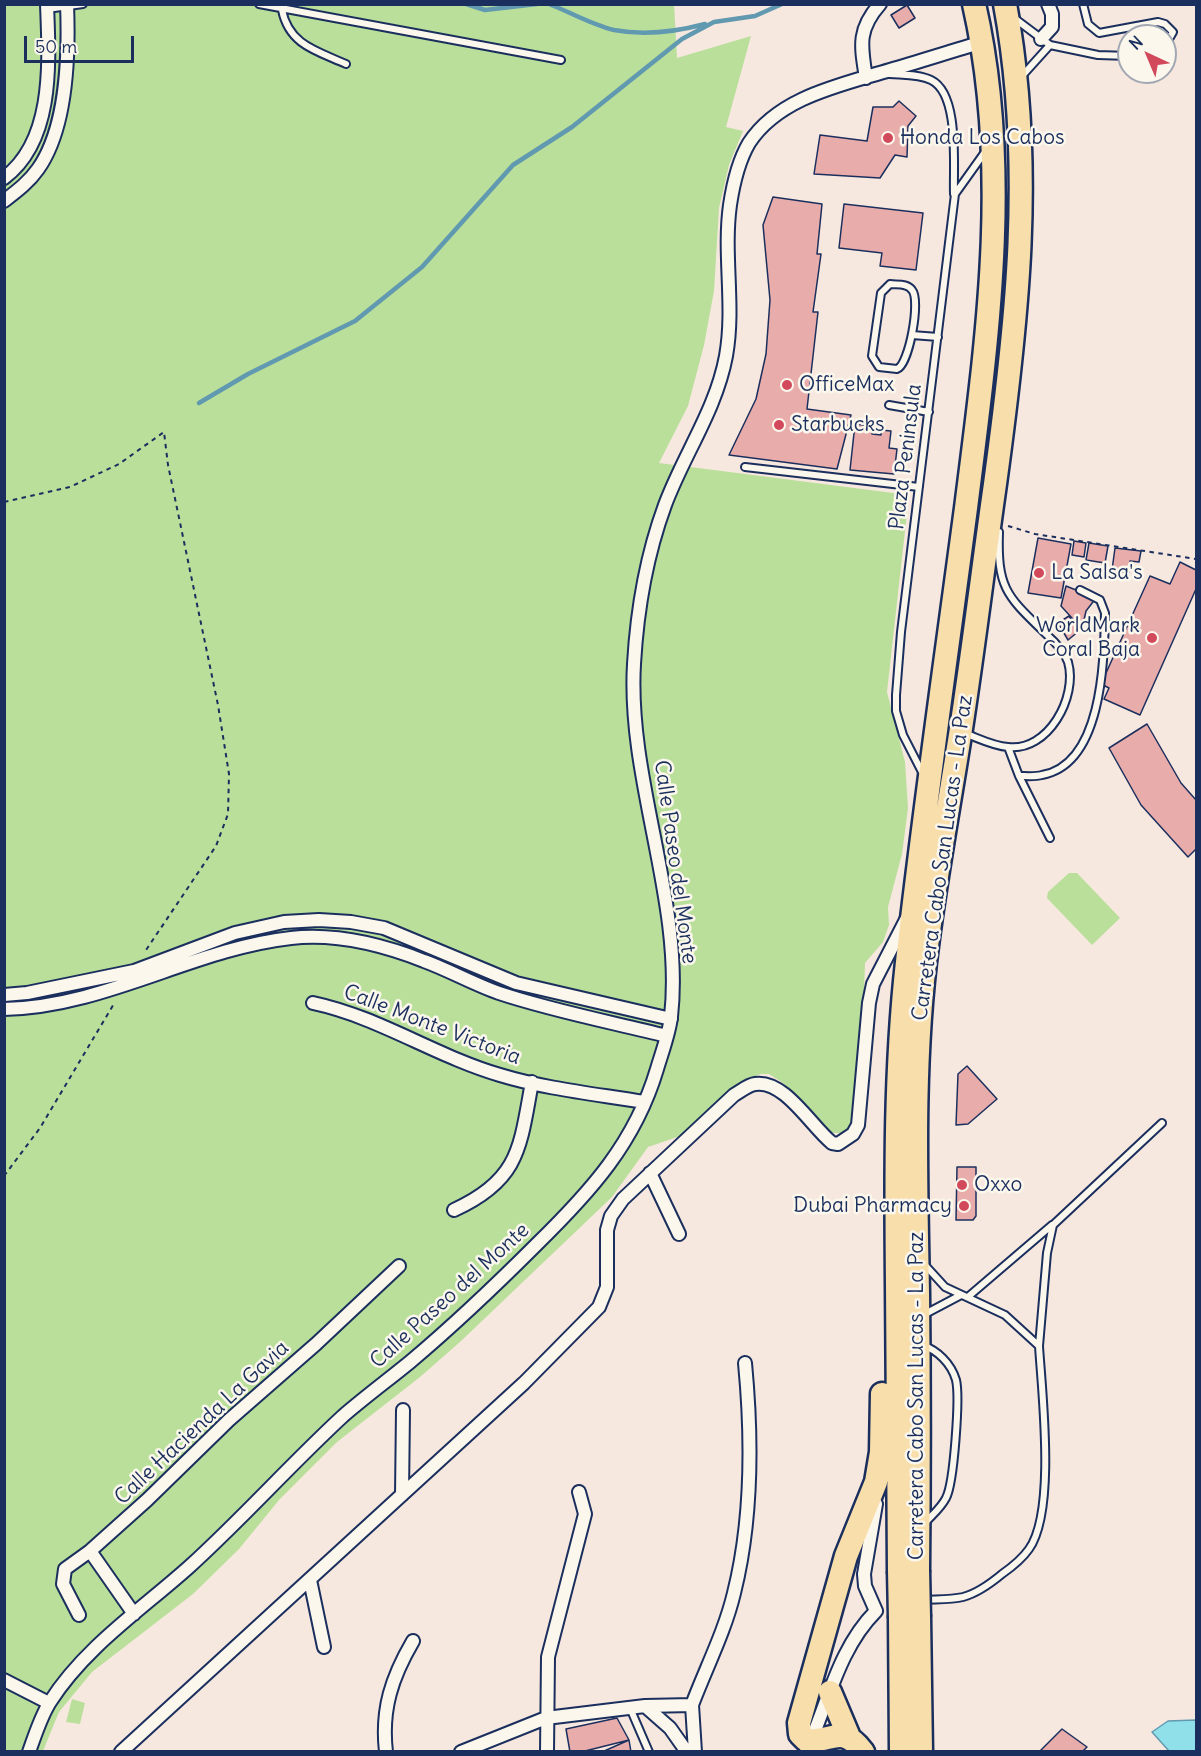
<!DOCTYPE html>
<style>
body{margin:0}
#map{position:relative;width:1201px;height:1756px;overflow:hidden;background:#f7e8df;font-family:Delius,sans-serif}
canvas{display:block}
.frame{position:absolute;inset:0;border:6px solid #1b2f5e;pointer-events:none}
.north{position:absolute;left:1117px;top:24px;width:60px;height:60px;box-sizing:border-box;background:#fbf7ec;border:2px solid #a1a7b3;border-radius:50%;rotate:316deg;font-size:16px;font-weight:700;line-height:24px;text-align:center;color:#1b2f5e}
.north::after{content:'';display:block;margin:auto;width:21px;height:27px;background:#d1495b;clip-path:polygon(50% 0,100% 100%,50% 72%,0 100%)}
.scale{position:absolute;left:24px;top:36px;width:110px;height:27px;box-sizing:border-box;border:3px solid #1b2f5e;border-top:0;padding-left:8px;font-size:18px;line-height:21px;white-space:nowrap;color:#1b2f5e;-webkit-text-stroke:4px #fbf7ec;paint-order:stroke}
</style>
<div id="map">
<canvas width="1201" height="1756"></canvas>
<div class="frame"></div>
<div class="north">N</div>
<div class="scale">50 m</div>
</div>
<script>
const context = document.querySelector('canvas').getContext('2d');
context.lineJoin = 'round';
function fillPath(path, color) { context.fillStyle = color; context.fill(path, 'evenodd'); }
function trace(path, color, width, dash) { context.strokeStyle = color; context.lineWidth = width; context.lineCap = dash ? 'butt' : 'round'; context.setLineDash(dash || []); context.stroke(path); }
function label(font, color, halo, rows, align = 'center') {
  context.font = font + ' Delius,sans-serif'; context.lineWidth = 5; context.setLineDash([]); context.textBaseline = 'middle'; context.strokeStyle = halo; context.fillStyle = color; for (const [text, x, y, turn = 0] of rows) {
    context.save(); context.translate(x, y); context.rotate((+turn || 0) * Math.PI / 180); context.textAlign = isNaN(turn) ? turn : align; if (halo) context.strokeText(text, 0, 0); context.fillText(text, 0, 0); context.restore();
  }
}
const green = new Path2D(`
 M674,4L677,58L751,36L726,127L743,131L729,165L719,208L714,291L704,345L688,406L659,463L909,495L887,692L905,762L908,808L902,854L888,907L889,925L883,942L865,963L860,1103L851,1127L844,1133H834L826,1129L783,1083L769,1074H760L736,1086L680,1136L648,1147L612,1197L461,1341L420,1377L337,1442L279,1500L239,1549L193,1594L92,1672L59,1712L43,1751H5V5Z
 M1069,873H1077L1120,918L1092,945L1047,898L1048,892Z
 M72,1699L85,1703L80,1724L66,1722Z`);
const water = new Path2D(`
 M1196,1720V1751H1169L1152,1732L1168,1721Z`);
const stream = new Path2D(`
 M466,4L485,10L537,4
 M549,4C570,12 592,25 614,30C646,36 675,32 705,24
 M714,22L755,16L782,4
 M199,403L248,374L355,321L422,267L513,165L572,127L682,39L714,22`);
const building = new Path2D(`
 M907,5L915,18L899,28L891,15Z
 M899,101L916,116L908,126L907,157L895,155L880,178L814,174L820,135L867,141L873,107H893Z
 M773,197L822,204L817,254H821L813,312H818L807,409L851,415L837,469L729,455L756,399L766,354L770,300L763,225Z
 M844,204L923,213L916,270L880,266L882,253L839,248Z
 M855,424L873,426L872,434L881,435V430L891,431L889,448L897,449L894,474L850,470Z
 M1038,538L1071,544L1061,598L1028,593Z
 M1074,541L1086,543L1084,557L1072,555Z
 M1089,543L1108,546L1105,563L1086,560Z
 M1115,548L1141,551L1139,562L1130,561L1129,573L1112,570Z
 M1180,562L1196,570V589L1140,715L1104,699L1109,688L1101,684L1150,576L1170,584Z
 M1066,586L1096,598L1086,611L1082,629L1061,606Z
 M1069,616L1079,631L1068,640L1058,623Z
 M1147,724L1181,783L1196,800V849L1188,857L1141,805L1109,748Z
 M967,1066L997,1099L968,1124L956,1125L958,1074Z
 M957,1167H976V1216L973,1220H956Z
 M617,1718L629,1740L581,1752H570L566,1729Z
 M1062,1729L1087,1747L1082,1752H1039Z
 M629,1740L631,1752H602Z`);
const path = new Path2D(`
 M4,502L70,487L119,464L164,432L168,465L218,705L229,774L228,814L216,846L144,953
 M1008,526L1035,534L1196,559
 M4,1176L40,1128L115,1002`);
const lane = new Path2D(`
 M259,4L561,60
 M1083,4L1088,24L1099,33L1158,22L1165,24L1173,32L1165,46
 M47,9L83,4
 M282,10C289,45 317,51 346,64
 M1014,18L1050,45L1098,55L1129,56
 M890,74C903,75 919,74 931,80C960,94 953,165 954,194
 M1022,76L1050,45
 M890,284C898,285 907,283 912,290C921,300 909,365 897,369L879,367L872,356L881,293Z
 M912,335L938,337
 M889,405L929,412
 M745,467L919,487
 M964,733C978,738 993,746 1008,747C1048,752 1078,697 1068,662C1064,651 1054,641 1046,634C1007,596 997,589 999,532
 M1008,747L1019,776L1050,838
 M923,774L903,735L896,711V695L901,632L955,194L985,152
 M1019,776C1026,776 1035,777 1042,775C1103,764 1104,660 1105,613L1100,600L1080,590
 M969,1296L1052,1225
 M925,1314L961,1295
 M922,1345C937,1350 951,1363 956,1380C960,1397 954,1483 946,1498C941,1508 932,1515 925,1523
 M1039,1346L1047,1253L1053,1225L1162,1123
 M922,1600C935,1599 950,1600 963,1597C978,1593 990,1584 1002,1574C1012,1567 1022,1559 1029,1549C1056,1511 1042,1394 1039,1346L1005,1315L945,1287L924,1264
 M630,1708L649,1752`);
const street = new Path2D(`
 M1041,39L1052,27V14L1048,4
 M866,78C861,46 857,30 880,4
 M4,178C55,140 49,60 47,4
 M4,201C17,191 29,182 38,169C67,128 69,53 67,4
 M4,995L27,993L134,971L235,933L284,922L319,920L351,922L384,928L516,983L671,1019
 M313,1003C379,1017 435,1056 500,1075C546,1089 596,1094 644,1102
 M4,1009C105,1007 193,949 291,938C336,933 381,944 424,961C449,970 473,984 499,993C553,1011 611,1022 667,1036
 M650,1173L679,1234
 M454,1210C520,1180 520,1147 532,1082
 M402,1495L403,1410
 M90,1551L134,1614
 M310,1580L324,1647
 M79,1615L63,1584L65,1569L90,1551L147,1500L229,1420L316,1344L399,1266
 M4,1680L49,1703
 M692,1705C706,1668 725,1631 734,1593C752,1521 752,1436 745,1363
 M645,1706L670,1728L687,1752
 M29,1752C35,1735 41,1716 50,1702C84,1648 142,1609 189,1567C242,1519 290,1465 343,1416C365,1397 388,1380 410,1362C454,1325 496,1285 537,1244C590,1192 635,1143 657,1069C662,1052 669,1034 671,1017C684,902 627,780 634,664C637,612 647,554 665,505C684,454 716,410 726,356C735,306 723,255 730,205C733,185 739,160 749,143C779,97 841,85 890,70C921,61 952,51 983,42
 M121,1752L524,1383L599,1307L607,1287V1230L611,1216L623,1199L734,1095C741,1091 748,1085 755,1084C784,1079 811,1126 832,1143L838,1144L853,1134L858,1125L869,1003L873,984L907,918
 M386,1752C381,1709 392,1677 413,1641
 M461,1752L546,1718L645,1706L692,1705L695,1752
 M547,1752L548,1657L585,1514L579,1492
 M806,1752C828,1704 838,1649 876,1611L865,1586L864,1574L876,1504`);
const highway = new Path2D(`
 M918,1570C919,1478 919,1385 918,1293C916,1177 912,1061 927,946C936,875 949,805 960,735C973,652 983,568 995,484C1017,324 1035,166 1005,4
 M899,1571C898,1476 897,1381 897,1286C896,1178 895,1070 907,962C924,810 946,659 966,508C987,341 1012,170 974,4
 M919,1617L921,1752
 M900,1618L901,1752
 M830,1692L849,1737
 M863,1752C841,1722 831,1744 806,1740L800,1734L799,1723L846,1556L876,1482L881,1452L882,1394`);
const highwayBridge = new Path2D(`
 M918,1570L919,1617
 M899,1571L900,1618`);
const markers = [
 [888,138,6,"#d1495b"],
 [787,385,6,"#d1495b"],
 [779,425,6,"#d1495b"],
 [1039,573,6,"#d1495b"],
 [1152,638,6,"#d1495b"],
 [962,1185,6,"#d1495b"],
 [964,1206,6,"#d1495b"]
];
const poiNames = [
 ["Honda Los Cabos",900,138],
 ["OfficeMax",799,385],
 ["Starbucks",791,425],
 ["La Salsa's",1051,573],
 ["WorldMark",1140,626,"right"],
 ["Coral Baja",1140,650,"right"],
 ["Oxxo",974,1185],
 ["Dubai Pharmacy",952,1206,"right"]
];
const streetNames = [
 ["Plaza Peninsula",906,457,-83],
 ["Carretera Cabo San Lucas - La Paz",943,858,-82],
 ["Calle Paseo del Monte",675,862,82],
 ["Calle Monte Victoria",432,1025,21],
 ["Calle Paseo del Monte",450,1296,-42],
 ["Carretera Cabo San Lucas - La Paz",917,1396,-90],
 ["Calle Hacienda La Gavia",202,1423,-43]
];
fillPath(green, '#b9df9a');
fillPath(water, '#8fe0e8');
trace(water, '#6199b1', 1.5);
trace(stream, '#6199b1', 4.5);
fillPath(building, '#e8acab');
trace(building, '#1b2f5e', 1.5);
trace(lane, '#1b2f5e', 10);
trace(street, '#1b2f5e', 16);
trace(highway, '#1b2f5e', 27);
trace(path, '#1b2f5e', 2, [4.5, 4.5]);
trace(lane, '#fbf7ec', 6);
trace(street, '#fbf7ec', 12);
trace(highway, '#f8deab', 22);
trace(highwayBridge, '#1b2f5e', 27, []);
trace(highwayBridge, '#f8deab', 22);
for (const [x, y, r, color] of markers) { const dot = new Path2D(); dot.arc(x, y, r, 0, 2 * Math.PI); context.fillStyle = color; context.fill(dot); trace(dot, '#fbf7ec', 2); }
label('21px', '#1b2f5e', '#fbf7ec', poiNames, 'left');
label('21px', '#1b2f5e', '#fbf7ec', streetNames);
</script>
